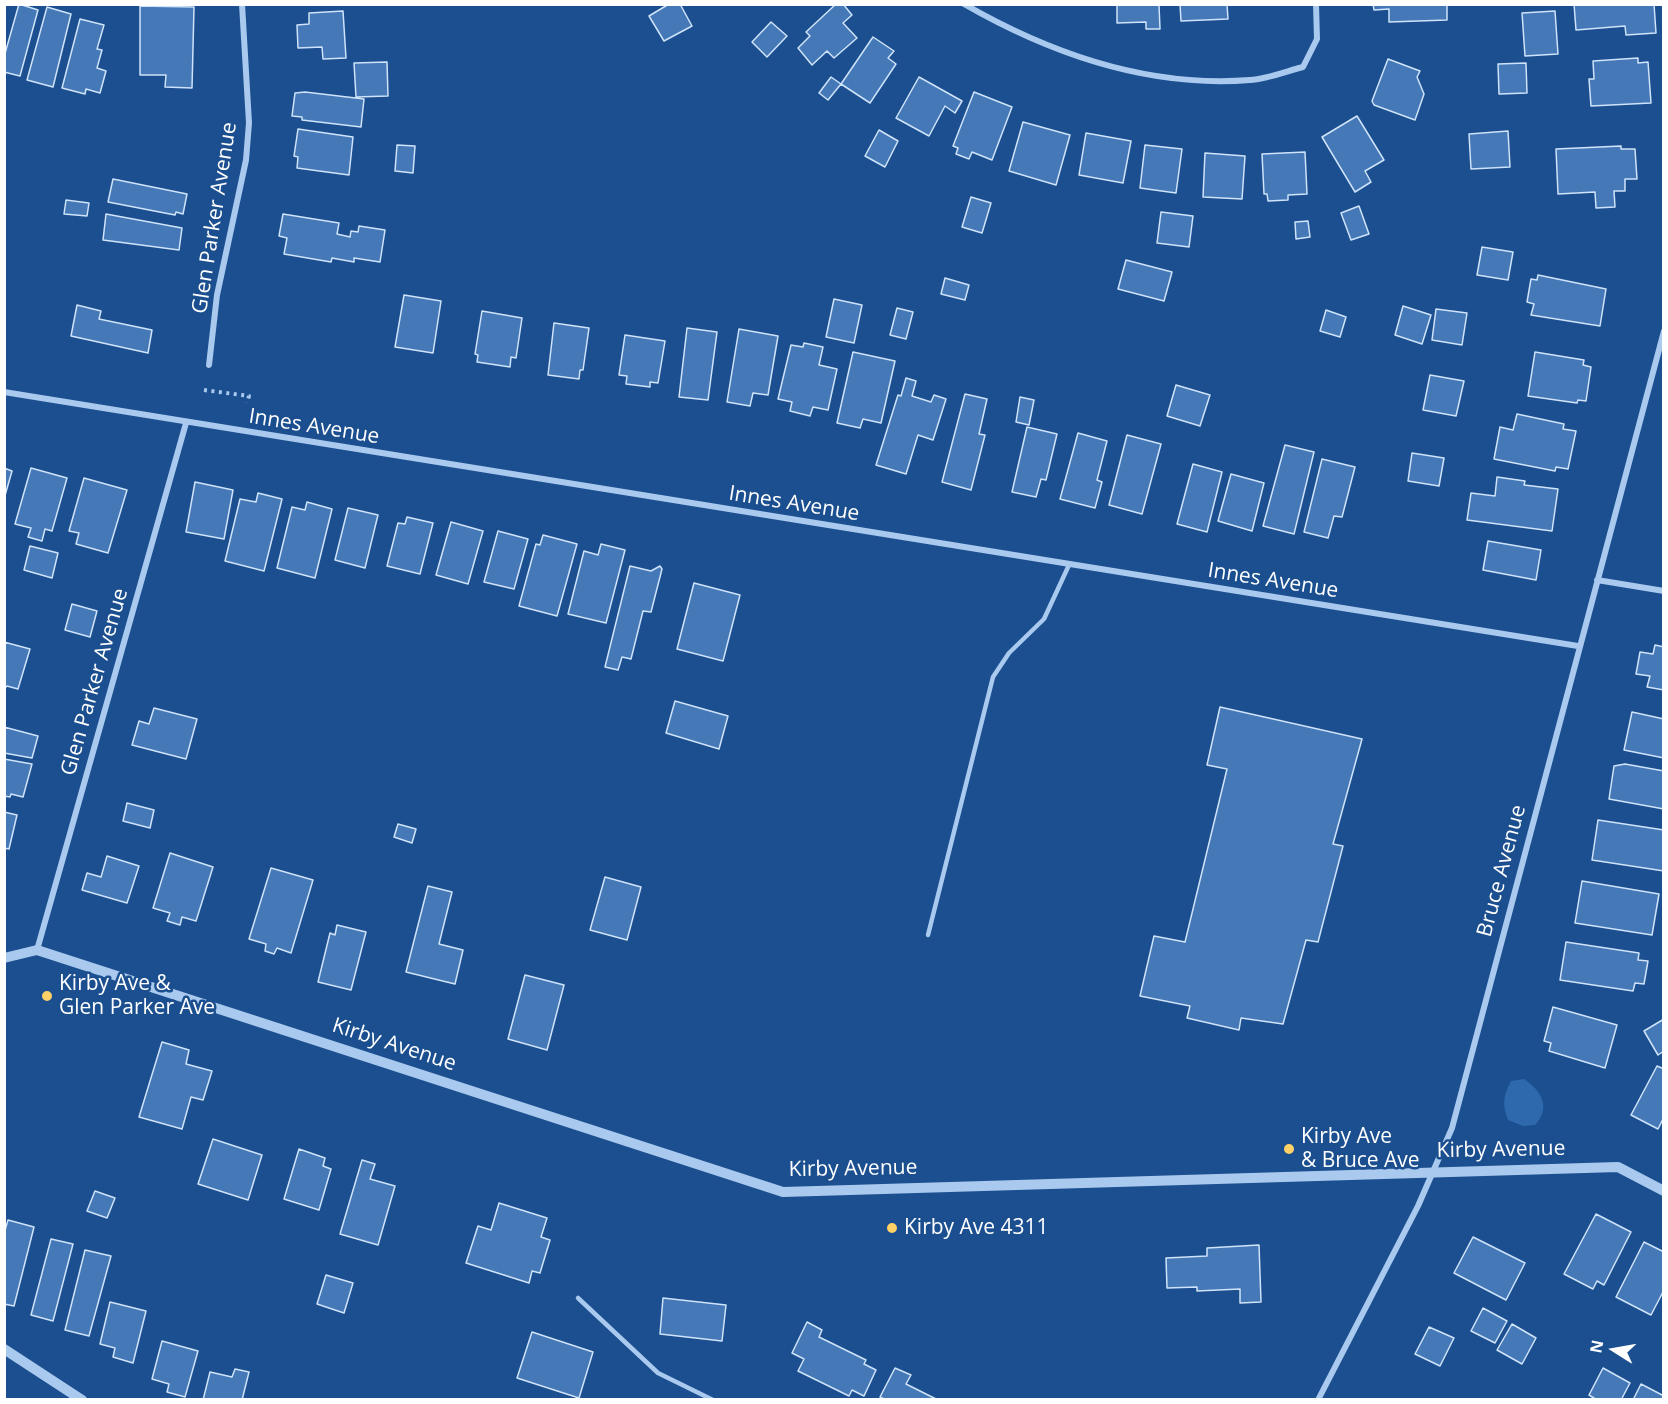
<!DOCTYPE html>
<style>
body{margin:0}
#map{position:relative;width:1668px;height:1404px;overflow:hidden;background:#1b4f8f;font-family:"Open Sans",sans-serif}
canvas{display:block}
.frame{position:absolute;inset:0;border:6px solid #fff;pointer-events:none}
.north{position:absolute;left:1584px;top:1320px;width:60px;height:60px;-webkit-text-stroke:4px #1b4f8f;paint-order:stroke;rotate:281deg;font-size:16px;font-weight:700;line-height:24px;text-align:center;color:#fff}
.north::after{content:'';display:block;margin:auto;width:21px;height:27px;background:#fff;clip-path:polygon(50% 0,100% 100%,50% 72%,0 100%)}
</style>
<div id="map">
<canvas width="1668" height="1404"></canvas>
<div class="frame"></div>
<div class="north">N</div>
</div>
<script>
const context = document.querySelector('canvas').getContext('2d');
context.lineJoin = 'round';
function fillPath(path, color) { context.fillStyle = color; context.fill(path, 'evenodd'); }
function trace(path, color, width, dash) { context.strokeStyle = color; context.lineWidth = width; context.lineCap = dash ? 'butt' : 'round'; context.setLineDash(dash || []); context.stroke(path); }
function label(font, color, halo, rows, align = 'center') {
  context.font = font + ' "Open Sans",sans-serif'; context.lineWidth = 5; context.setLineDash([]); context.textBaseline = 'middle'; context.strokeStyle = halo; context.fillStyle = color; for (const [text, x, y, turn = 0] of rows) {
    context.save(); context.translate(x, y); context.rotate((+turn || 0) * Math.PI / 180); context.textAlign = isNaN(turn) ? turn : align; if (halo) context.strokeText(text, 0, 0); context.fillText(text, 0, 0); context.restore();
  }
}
const green = new Path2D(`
 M1524,1079C1542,1091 1551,1108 1535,1125L1523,1126L1508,1120C1502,1105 1503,1096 1511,1081Z`);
const building = new Path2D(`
 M19,4L38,10L20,76L4,72V57Z
 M669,4H680L692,26L664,41L649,16Z
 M836,4H843L852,15L843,23L857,38L834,58L827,51L812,65L798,48L810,36L806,32Z
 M1117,4L1159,5L1160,29H1146V22L1117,23Z
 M1180,4H1227L1228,19L1181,21Z
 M1373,4H1447V20L1389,22V9L1374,10Z
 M1574,4H1654L1656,33L1626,35L1625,26L1576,30Z
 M140,6L194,7L192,88L165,87L166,75H140Z
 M47,7L71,14L53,87L27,80Z
 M343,11L346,58L323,59L322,47L298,48L297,25L309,24V13Z
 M1555,11L1558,54L1525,56L1522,13Z
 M80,19L104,25L97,49L102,50L97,68L106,71L100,93L86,89L85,94L62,88Z
 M771,22L787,36L767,57L752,42Z
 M873,37L894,51L888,58L896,64L870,103L841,84Z
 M1638,58V63L1648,62L1651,103L1591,106L1589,79H1594L1593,61Z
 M1388,59L1420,71L1417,77L1424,94L1415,120L1374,105L1372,101Z
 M387,62L388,96L356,97L354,63Z
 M1526,63L1527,93L1499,94L1498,64Z
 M831,77L841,84L828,100L819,93Z
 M919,77L962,101L955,113L945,106L929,136L896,118Z
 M305,92L364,99L361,127L302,120V117L292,116L295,93Z
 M974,92L1012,107L992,160L972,152L969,159L956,154L958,148L953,146Z
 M1357,116L1384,160L1365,171L1371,182L1355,192L1322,137Z
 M1023,122L1070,135L1056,185L1009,171Z
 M298,129L353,137L349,175L297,168L298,157L294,156Z
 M879,130L898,141L885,167L865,156Z
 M1508,131L1510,167L1471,169L1469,134Z
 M1086,133L1131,141L1123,183L1079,175Z
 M397,145L415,146L413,173L395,171Z
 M1145,145L1182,149L1176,193L1140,188Z
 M1621,146V149H1635L1637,179H1625V191H1614L1615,207L1596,208L1595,192L1558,194L1556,149Z
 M1305,152L1307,194L1288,195V200L1268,201L1267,194H1264L1262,154Z
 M1205,153L1245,156L1242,199L1203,197Z
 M113,179L187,194L183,214L176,212L175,215L108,202Z
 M971,197L991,203L982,233L962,227Z
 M66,200L89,203L87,216L64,214Z
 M1359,206L1369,234L1351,240L1341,213Z
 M1161,212L1193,216L1189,247L1157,243Z
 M106,214L182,228L179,250L103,240Z
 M283,214L339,223L337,234L350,237L351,231L358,232L359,226L385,230L380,262L354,258V262L332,258L331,262L284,254L287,238L279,236Z
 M1308,221L1310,237L1296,239L1295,222Z
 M1482,247L1513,252L1508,280L1477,275Z
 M1126,260L1172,272L1164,301L1118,289Z
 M1538,275L1606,289L1600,326L1531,315L1534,304L1527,302L1531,279L1537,280Z
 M945,278L969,285L965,300L941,294Z
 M404,295L441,301L433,353L395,347Z
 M834,299L862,305L854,343L826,337Z
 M77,305L101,311L99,319L152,330L148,353L71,336Z
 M1403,306L1431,315L1422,344L1395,335Z
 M897,308L913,312L906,339L890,335Z
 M1436,309L1467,313L1462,345L1432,340Z
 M1326,310L1346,317L1340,337L1320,331Z
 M482,311L522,318L516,358L511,357L510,367L477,362L478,355L475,354Z
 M554,323L589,328L583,370H580L579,379L548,375Z
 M687,328L717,332L708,400L679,397Z
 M739,329L778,336L768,395L753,393L750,406L727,402Z
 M625,335L665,341L658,383L650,382V387L626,384L627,376L619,375Z
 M804,343L823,347L819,365L837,369L828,410L813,407L810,416L790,411L792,402L778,399L791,345L803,347Z
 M853,352L895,361L881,423L863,419L860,428L837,423Z
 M1535,352L1584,360L1583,365L1591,367L1586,401L1578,400L1577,403L1528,396Z
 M1430,375L1464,381L1456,416L1423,410Z
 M906,378L916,381L912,396L931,402L934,395L946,399L933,440L918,435L906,474L876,465L898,395L901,396Z
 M1176,385L1210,395L1200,426L1167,416Z
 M965,394L987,399L979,434L985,435L971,490L942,482Z
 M1020,397L1034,400L1029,425L1016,422Z
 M1517,414L1564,424L1563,429L1576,431L1568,469L1556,467L1555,471L1494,459L1500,427L1513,430Z
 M1027,427L1057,434L1046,480L1041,479L1036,497L1012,492Z
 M1078,433L1107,441L1097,480L1102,482L1095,508L1060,499Z
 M1127,435L1161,444L1142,514L1109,505Z
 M1285,445L1314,452L1294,534L1263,526Z
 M1412,453L1444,458L1439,486L1408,481Z
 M1322,459L1355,467L1342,517L1334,516L1328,538L1304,532Z
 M1193,464L1222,472L1207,532L1177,524Z
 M4,468L12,471L4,499Z
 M31,468L67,478L52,531L45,529L42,541L28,537L31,528L15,524Z
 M1231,474L1264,483L1252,531L1218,521Z
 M1497,477L1525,481L1524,485L1558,489L1552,531L1467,520L1471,493L1495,496Z
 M84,478L127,490L108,553L76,544L79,533L69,531Z
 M195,482L233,490L224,539L186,532Z
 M258,493L282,499L264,571L225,561L240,499L256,502Z
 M307,502L332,509L315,578L277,568L292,507L305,510Z
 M348,508L378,515L365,568L335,560Z
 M407,517L433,523L420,574L387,566L398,523L405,524Z
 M451,522L483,531L468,584L436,575Z
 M498,531L528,539L514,589L484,582Z
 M543,535L577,544L557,616L519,606L536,544L540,545Z
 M1488,541L1541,550L1536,580L1483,570Z
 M601,544L625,550L606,623L568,614L584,551L598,555Z
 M30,546L58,553L52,578L24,570Z
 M630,566L651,571L660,566L662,569L651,612L643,611L631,659L622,657L618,670L605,667Z
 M694,583L740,595L723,661L677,649Z
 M72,604L97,611L90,637L65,630Z
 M4,642L30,649L18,689L7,686L4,689Z
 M1655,645L1664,647V690L1647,687L1650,676L1636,674L1640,652L1653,654Z
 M675,701L728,716L719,749L666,733Z
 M1220,707L1362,739L1333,844L1343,846L1318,942L1306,940L1283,1024L1241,1018L1239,1030L1187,1018L1190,1006L1140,996L1154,936L1185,942L1227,769L1207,765Z
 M154,708L197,719L186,759L132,745L139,721L149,724Z
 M1632,712L1664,719V758L1624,750Z
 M4,727L38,736L32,758L4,753Z
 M4,759L32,764L23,797L11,794L10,797L4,796Z
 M1625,764L1664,771V809L1609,799L1614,766Z
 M127,803L154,810L150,828L123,821Z
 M4,812L17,815L9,849L4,848Z
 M1598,820L1664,830V871L1592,860Z
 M398,824L416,829L412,843L394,837Z
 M170,853L213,867L196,921L182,917L180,925L167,921L170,913L153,908Z
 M107,856L139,866L127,903L82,890L87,873L101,877Z
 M271,868L313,880L291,953L277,948L274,954L265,951L266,944L249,939Z
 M605,877L641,887L627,940L590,930Z
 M1582,881L1659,894L1652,935L1575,923Z
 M428,886L452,892L439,944L463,950L455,984L406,972Z
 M337,925L366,932L351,990L318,982L330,933L335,935Z
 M1566,942L1639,953L1638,960L1648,961L1644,984L1635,983L1633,991L1560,980Z
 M525,975L564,985L547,1050L508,1039Z
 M1553,1007L1617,1025L1605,1068L1549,1051L1551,1043L1544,1041Z
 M1664,1019V1051L1658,1055L1644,1031Z
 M162,1042L189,1050L186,1064L212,1071L203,1100L191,1097L182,1129L139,1117Z
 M1657,1066L1664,1069V1117L1658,1129L1631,1115Z
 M213,1139L262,1155L248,1200L198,1184Z
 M299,1149L325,1158L323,1166L331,1169L319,1210L284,1199Z
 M362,1160L375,1164L370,1179L395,1186L378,1245L340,1234Z
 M95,1191L115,1198L107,1218L87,1211Z
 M499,1203L547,1218L541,1237L550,1240L540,1273L532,1271L529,1283L466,1263L478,1226L491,1230Z
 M1596,1214L1631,1232L1604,1285L1597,1281L1593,1289L1564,1274Z
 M8,1220L34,1227L14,1306L4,1304V1234Z
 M1473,1237L1525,1263L1506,1300L1454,1273Z
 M51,1239L73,1244L53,1321L31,1315Z
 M1644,1242L1664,1252V1290L1651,1315L1616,1297Z
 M1259,1245L1261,1302L1240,1303V1289L1197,1291V1287L1167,1288L1166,1258L1207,1256V1248Z
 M85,1250L111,1256L89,1336L65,1330Z
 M326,1275L353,1283L344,1313L317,1304Z
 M663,1298L726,1305L722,1341L660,1334Z
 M110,1302L146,1311L133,1363L113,1357L115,1348L100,1344Z
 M1483,1308L1507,1321L1495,1343L1471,1331Z
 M807,1322L822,1330L819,1337L866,1360L864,1364L876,1370L864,1396L852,1390L849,1396L798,1371L804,1359L792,1353Z
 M1512,1324L1536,1338L1522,1364L1497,1350Z
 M1429,1327L1454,1338L1440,1366L1415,1354Z
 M532,1332L593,1352L579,1398L517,1378Z
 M162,1341L198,1351L185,1397L167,1392L169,1384L152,1379Z
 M895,1368L911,1375L906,1384L938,1400H886L880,1397Z
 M1603,1368L1630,1383L1621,1400H1597L1589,1395Z
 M235,1369L249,1372L242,1400H203L210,1372L232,1377Z
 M1641,1384L1664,1396V1400H1633Z`);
const path = new Path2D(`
 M204,390L249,396L247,403`);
const service = new Path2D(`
 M928,935L993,677L1009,653L1044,619L1069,565
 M578,1298L658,1373L713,1400`);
const minor = new Path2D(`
 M964,4C1051,54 1148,88 1250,80C1268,79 1287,71 1303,67L1317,39L1316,4
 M209,365L217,295L246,160L249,123L242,4
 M4,392L1578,646
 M1597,580L1664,591
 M37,950L186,423
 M1318,1400L1418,1206L1452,1128L1664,331`);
const tertiary = new Path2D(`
 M4,958L37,950L783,1192L1618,1167L1664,1191
 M4,1349L82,1400`);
const markers = [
 [47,996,6,"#ffd166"],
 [1289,1149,6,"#ffd166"],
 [892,1228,6,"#ffd166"]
];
const streetNames = [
 ["Glen Parker Avenue",215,218,-81],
 ["Innes Avenue",314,427,9],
 ["Innes Avenue",794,504,9],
 ["Innes Avenue",1273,581,9],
 ["Glen Parker Avenue",95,682,-74],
 ["Bruce Avenue",1502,871,-75],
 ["Kirby Avenue",394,1045,18],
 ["Kirby Avenue",1501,1150,-1],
 ["Kirby Avenue",853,1169,-1]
];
const poiNames = [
 ["Kirby Ave &",59,984],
 ["Glen Parker Ave",59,1008],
 ["Kirby Ave",1301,1137],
 ["& Bruce Ave",1301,1161],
 ["Kirby Ave 4311",904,1228]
];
fillPath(green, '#2e69ad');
fillPath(building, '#4478b7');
trace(building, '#cfe3fa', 1.5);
trace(path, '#a9c9ee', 4, [3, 4.5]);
trace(service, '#a9c9ee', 4.5);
trace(minor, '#a9c9ee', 6);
trace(tertiary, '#a9c9ee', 10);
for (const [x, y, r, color] of markers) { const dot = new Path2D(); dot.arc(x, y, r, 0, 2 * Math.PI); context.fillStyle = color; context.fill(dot); trace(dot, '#1b4f8f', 2); }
label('21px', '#fff', '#1b4f8f', streetNames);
label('21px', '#fff', '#1b4f8f', poiNames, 'left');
</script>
